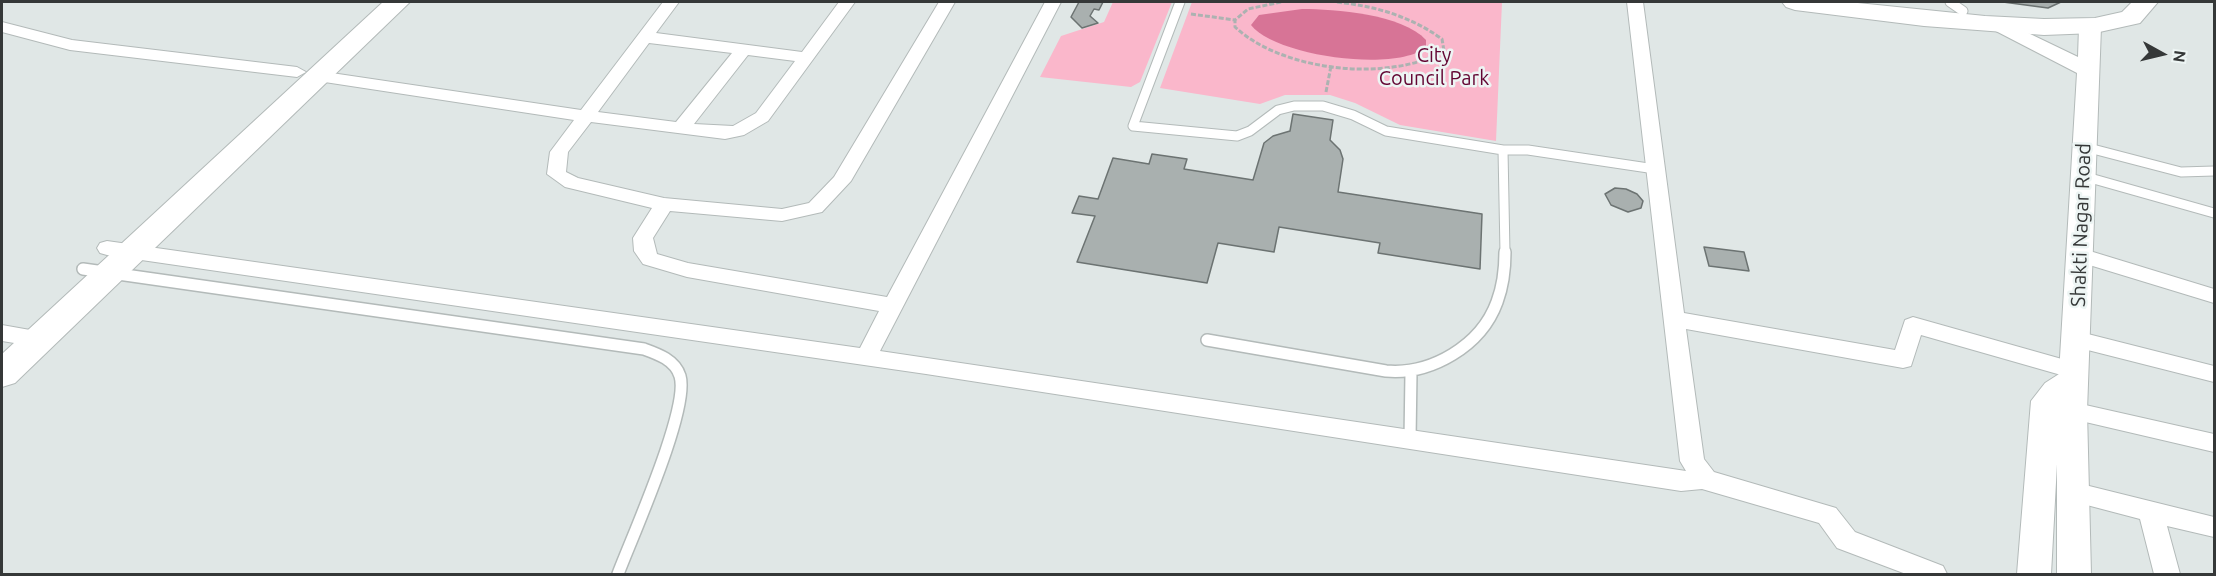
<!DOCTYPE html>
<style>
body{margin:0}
#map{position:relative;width:2216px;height:576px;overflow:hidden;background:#e0e7e6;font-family:Ubuntu,sans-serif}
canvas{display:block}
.frame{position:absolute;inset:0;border:3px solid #353838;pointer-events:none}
.north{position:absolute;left:2132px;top:24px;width:60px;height:60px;-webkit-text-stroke:4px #edf5f4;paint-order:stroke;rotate:98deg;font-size:16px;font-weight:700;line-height:24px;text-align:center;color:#353838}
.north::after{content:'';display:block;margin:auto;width:21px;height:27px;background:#353838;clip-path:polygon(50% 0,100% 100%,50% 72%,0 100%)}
</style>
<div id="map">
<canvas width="2216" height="576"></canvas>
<div class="frame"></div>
<div class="north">N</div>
</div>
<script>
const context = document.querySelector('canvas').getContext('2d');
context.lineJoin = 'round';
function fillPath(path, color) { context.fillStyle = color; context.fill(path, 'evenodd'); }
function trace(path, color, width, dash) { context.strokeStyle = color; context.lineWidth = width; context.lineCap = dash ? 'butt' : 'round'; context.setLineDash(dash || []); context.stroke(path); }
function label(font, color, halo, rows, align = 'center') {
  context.font = font + ' Ubuntu,sans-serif'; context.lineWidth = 5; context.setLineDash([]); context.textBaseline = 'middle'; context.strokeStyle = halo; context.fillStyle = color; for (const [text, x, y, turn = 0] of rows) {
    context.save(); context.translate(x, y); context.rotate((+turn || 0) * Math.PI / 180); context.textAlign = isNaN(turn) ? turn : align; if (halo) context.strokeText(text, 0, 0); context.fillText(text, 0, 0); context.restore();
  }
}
const green = new Path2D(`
 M1113,2H1172L1140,82L1131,87L1040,77L1061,36L1104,22Z
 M1192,2H1502L1496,141L1400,125L1355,103L1330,95H1285L1260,104L1160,88Z`);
const water = new Path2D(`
 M1302,9C1335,9 1402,14 1426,40V47C1397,73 1274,56 1251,25L1259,15Z`);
const building = new Path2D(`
 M1079,2H1103L1099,10L1094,9L1090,16L1098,23L1082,28L1071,17Z
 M2003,2H2061L2048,8Z
 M1293,114L1333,120L1330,140L1340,150L1343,159L1338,192L1482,214L1480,269L1378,253L1380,243L1279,227L1274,252L1218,243L1207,283L1077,262L1095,216L1072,213L1079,196L1098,199L1113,158L1149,164L1152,154L1187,159L1184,169L1253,180L1264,143L1273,136L1290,131Z
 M1615,188L1626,189L1637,194L1643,201L1641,208L1628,212L1611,205L1605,194Z
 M1704,247L1744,252L1749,271L1709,266Z`);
const path = new Path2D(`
 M1281,2L1248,9L1235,20V27C1282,71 1388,83 1444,51L1442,39C1410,16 1375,6 1336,2
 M1191,14L1235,20
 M1326,92L1331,66`);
const serviceFar1 = new Path2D(`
 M1180,2L1133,126L1237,136L1250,131L1278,110L1294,106H1323L1353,115L1386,131L1503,150H1528L1655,169
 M1950,2L1963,11
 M2085,147L2181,172L2214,171
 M1503,150L1505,253
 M2083,176L2214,213`);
const service = new Path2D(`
 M83,269L644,349C658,354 675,360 680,376C690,408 632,537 618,574
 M1207,340L1386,371C1431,375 1481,346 1497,302C1503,286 1505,269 1505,252
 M1410,439L1411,373`);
const minor = new Path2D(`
 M663,2H679L656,33L802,52L839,2H855L768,121L744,135L725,139L591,122L568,152L566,172L578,178L664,198L782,209L809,203L834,177L939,2H955L851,181L822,212L782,221L670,211L653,238L657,254L688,263L887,297L1045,2H1061L880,351L1686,471L1680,461L1627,2H1643L1684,313L1895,350L1905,320L1913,317L2083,365L2086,371L2083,377L2075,379L1921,335L1911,366L1903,368L1686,329L1704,459L1714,472L1836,508L1855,532L1943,566L1947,574H1906L1837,548L1819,523L1702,489L1681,491L926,374L107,255L100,253L97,248L100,243L107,241L860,348L879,311L687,277L643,264L634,251L633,238L652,208L565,187L547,174L550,152L574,120L318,81L309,76L318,71L581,110ZM649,43L732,53L676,122L598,112ZM748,55L795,61L756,113L733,126L694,124Z
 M2,22L72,40L297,67L306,72L297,77L70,50L2,32Z
 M2080,248L2214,289V303L2073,260L2070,255L2073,250Z
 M2,325L47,333L50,339L47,345L39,347L2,341Z
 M2076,331L2214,366V382L2068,345L2065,339L2068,333Z
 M2072,402L2214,434V452L2064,417L2060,411L2064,405Z
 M2073,482L2214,517V537L2167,526L2180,574H2154L2140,519L2064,499L2061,492L2064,485Z`);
const tertiary = new Path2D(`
 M1999,19L2078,57L2079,27L2083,23H2097L2101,27L2087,411L2091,574H2057V464L2051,574H2017L2031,401L2045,383L2059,374L2077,73L1992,29L1988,25L1992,21Z`);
const trunk = new Path2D(`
 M383,2H410L15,383L2,387V354Z
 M1782,2H1848L1985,16L2044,19L2095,18L2122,12L2132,2H2158L2140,23L2095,33L2044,35L1924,26L1795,10L1786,7Z`);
const parkNames = [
 ["City",1434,55],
 ["Council Park",1434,78]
];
const streetNames = [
 ["Shakti Nagar Road",2081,225,-88]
];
fillPath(green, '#fab7cb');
fillPath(water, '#d77496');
fillPath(building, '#a9b0af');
trace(building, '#6c7372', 1.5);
trace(serviceFar1, '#b3bab9', 11);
trace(service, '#b3bab9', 14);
trace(minor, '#b3bab9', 2);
trace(tertiary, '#b3bab9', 2);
trace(trunk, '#b3bab9', 2);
trace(path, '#acb2b1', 3, [5, 2]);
trace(serviceFar1, '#fff', 9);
trace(service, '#fff', 11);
fillPath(minor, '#fff');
fillPath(tertiary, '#fff');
fillPath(trunk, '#fff');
label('20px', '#630633', '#edf5f4', parkNames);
label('20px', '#353838', '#edf5f4', streetNames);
</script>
